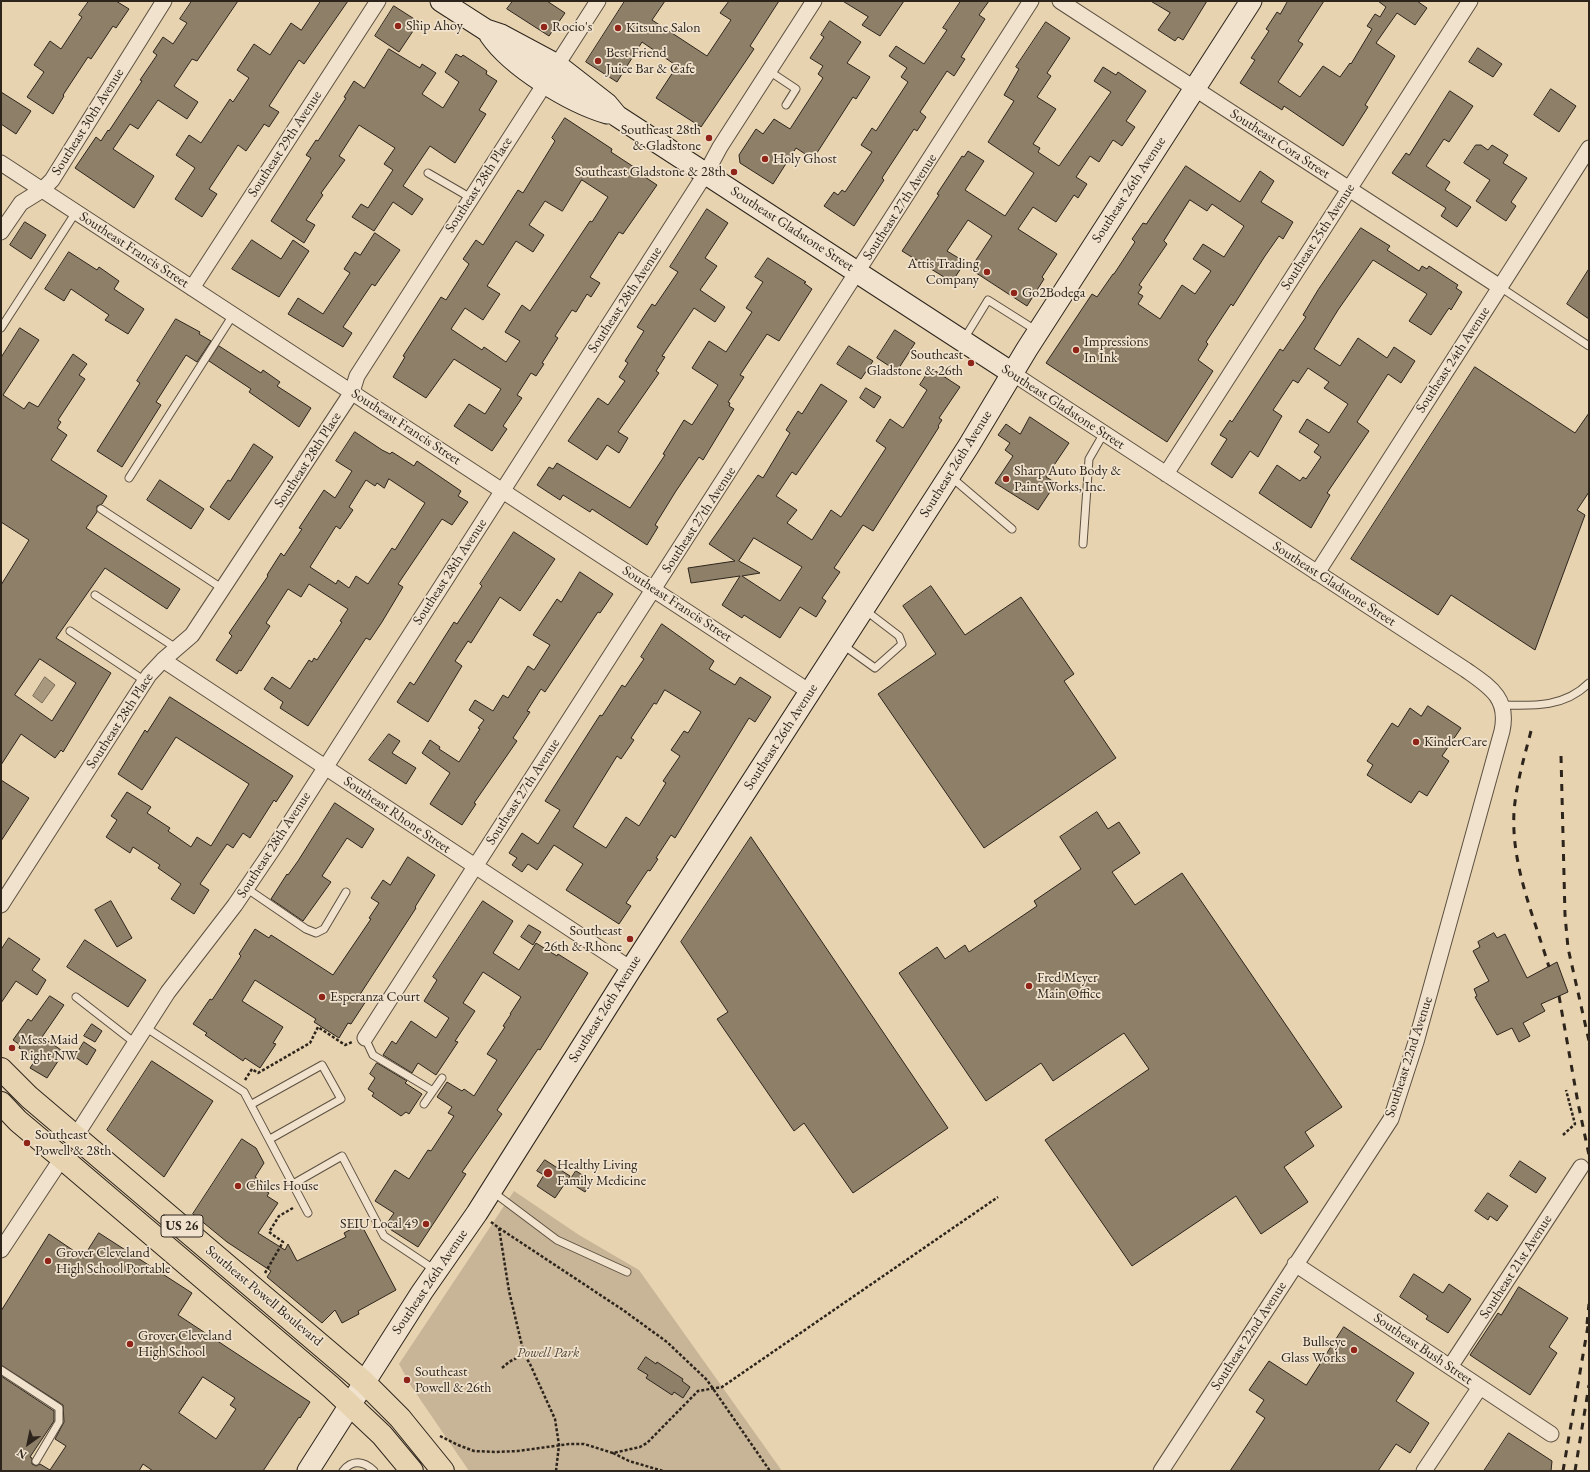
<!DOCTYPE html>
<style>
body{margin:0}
#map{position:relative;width:1590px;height:1472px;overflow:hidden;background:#e8d3b0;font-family:"EB Garamond",serif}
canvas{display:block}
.frame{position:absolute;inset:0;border:2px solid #2d251c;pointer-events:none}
.north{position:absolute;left:8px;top:1424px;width:40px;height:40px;-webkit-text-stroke:3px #f0e2cc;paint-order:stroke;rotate:213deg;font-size:11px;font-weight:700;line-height:16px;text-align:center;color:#2d251c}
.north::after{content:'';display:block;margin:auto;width:14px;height:18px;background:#2d251c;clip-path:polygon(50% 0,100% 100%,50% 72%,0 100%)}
</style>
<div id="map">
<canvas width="1590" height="1472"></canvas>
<div class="frame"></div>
<div class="north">N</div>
</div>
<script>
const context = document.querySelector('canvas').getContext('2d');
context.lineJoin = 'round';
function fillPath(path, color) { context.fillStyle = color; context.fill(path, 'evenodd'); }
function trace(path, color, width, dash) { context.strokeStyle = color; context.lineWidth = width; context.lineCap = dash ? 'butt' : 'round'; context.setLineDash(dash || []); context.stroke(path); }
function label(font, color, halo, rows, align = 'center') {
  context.font = font + ' "EB Garamond",serif'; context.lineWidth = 3.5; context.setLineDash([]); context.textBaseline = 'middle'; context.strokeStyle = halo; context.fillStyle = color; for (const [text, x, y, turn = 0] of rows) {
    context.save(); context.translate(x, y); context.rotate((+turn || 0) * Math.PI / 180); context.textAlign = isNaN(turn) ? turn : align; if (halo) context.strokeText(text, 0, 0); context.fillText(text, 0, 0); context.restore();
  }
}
const green = new Path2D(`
 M514,1191L579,1235L639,1270L782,1471H469L411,1386L399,1364Z`);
const water = new Path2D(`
 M45,677L55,685L42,703L33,696Z`);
const building = new Path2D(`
 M89,1H116L129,9L116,28L113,26L91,59L88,57L63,95L64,96L53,114L27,97L44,72L34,65L50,41L61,49L82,17L79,15Z
 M192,1H238L197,61L192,59L174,86L198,102L187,119L158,100L138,129L130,124L113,149L154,176L134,208L75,168L96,137L101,141L108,130L109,131L142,81L140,80L157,55L153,52L163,37L173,44L187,23L180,19Z
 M321,1H348L304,64L299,60L269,106L279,112L269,127L264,124L263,126L246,151L238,145L209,189L217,194L202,217L175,199L195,168L176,155L189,135L201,143L230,99L233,102L249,78L237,70L254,44L270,55L291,23L301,30Z
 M513,1H547L565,13L549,36L507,9Z
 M625,1H665L652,20L707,56L731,20L720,13L729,1H779L750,46L754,49L701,127L656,98L677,66L642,42L617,82L586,62Z
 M843,1H904L880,36L862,25L868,17Z
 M961,1H989L979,15L985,19L961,57L965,59L954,76L947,71L920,112L926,117L917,131L914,129L882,178L884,180L854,226L824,206L834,192L838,195L842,190L845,192L872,152L861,145L872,128L876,131L908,82L901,77L907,68L889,56L896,46L924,64L947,30L943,28Z
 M1151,1H1207L1183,40L1178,37L1175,41L1158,30L1170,13Z
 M1288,1H1324L1298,41L1303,44L1278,82L1300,97L1323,66L1340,77L1350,63L1351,64L1372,29L1367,26L1375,14L1380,17L1386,7L1378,1H1417L1427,8L1415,25L1397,13L1376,43L1395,56L1365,105L1368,107L1343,146L1284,106L1282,110L1240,83L1255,60L1251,58L1269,31L1266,29L1277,12L1280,14Z
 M394,6L419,22L399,52L375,36Z
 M830,21L861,42L847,63L870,77L856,99L853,97L813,159L796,148L773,184L740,163L739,155L756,129L763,134L774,119L790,129L823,78L818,74L823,66L810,58L824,37L821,35Z
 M1046,22L1070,38L1047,73L1051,76L1037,97L1056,109L1033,144L1040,148L1038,152L1059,166L1111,92L1094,81L1103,67L1116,75L1118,72L1146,91L1126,121L1135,127L1122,146L1113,140L1099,162L1090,156L1076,177L1087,184L1078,198L1074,195L1056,222L1033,207L1018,229L1057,254L1042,277L1044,279L1027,306L970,269L992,236L968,220L947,251L965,262L952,282L902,251L939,195L937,194L962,156L964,157L968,151L984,161L965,190L1005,216L1034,173L988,142L1014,101L1004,95L1019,69L1016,67Z
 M1478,48L1502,64L1493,77L1469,62Z
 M389,49L420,68L422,64L436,73L422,94L443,108L459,82L445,72L456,54L461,57L463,55L487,71L486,74L497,81L479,110L486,114L455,163L430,146L403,186L423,199L412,215L393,202L374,231L352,217L361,204L368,208L393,170L384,164L395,148L359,125L339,156L345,160L321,193L323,195L306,220L315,225L304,243L271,221L311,158L306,155L316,140L318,141L346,98L344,97L354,81L364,88Z
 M1551,89L1576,106L1559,132L1534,115Z
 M1450,91L1473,106L1449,142L1444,139L1426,166L1450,182L1445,190L1471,207L1457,227L1441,216L1446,208L1392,173L1406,153L1409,155Z
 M1,92L31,111L16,134L1,124Z
 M565,118L612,149L611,152L643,173L642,175L657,185L623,234L619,232L590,277L600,283L591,297L587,294L576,312L572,310L555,336L558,338L542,363L544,364L536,376L531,373L517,395L522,398L503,426L507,429L492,451L454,426L469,404L485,414L501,389L454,359L426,398L393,377L405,357L403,356L441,297L446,300L469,264L463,259L476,240L483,245L518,190L523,193L555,141L552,138ZM582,180L608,197L592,222L590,221L530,311L522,305L505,332L520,341L506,362L484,347L482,350L451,329L465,308L483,320L500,294L487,286L516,241L533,252L544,235L529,225L545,201L562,211Z
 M1476,145H1481L1488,150L1492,145L1508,155L1503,163L1527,178L1511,202L1516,206L1506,221L1476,201L1490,180L1464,163Z
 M1186,166L1240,202L1260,171L1274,181L1261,202L1293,222L1283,239L1279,236L1265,256L1233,306L1231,304L1206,342L1208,344L1198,360L1213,371L1167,442L1046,363L1092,294L1097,297L1113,274H1114L1135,242L1132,239L1143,223L1146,224ZM1190,200L1207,211L1212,204L1244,226L1224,257L1203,244L1193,259L1211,271L1195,294L1182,285L1160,319L1138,304L1143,296L1138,293L1142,287L1139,285L1167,244L1164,241Z
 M707,209L728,223L705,258L717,266L700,290L725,307L715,322L694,308L662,356L665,357L656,371L659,373L618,432L628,438L619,453L607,445L597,460L568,441L598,398L608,405L625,381L619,377L628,363L625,361L644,331L637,327L652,304L655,306L678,272L670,267Z
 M25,222L46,235L31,259L10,245Z
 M1361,228L1390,246L1387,250L1419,271L1422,266L1427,269L1429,266L1458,285L1456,288L1462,292L1451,310L1449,308L1431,335L1409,321L1427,294L1373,260L1338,310L1314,349L1340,366L1358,338L1387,358L1394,347L1415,361L1401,383L1388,374L1357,422L1369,431L1327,493L1330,495L1311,528L1259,493L1277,465L1300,481L1303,477L1306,479L1321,457L1314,452L1319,445L1299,432L1307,419L1329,433L1348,404L1324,388L1329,382L1308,368L1298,383L1293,380L1273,410L1282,416L1258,457L1250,451L1232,478L1211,464L1227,439L1220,435L1230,420L1232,422L1280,349L1283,351L1306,317L1303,315L1318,290Z
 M375,233L400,250L375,286L372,284L343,327L352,333L343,347L288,314L298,298L323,314L350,273L344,269L355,252L360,255Z
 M252,240L281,259L293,240L309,251L279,297L232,269Z
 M69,252L97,270L99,267L119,281L114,289L144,309L128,334L105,320L109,315L71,289L64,301L45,289Z
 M768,258L806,282L804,283L812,289L779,341L767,334L740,375L744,377L728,402L730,403L729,406L734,409L703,460L699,457L676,491L655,525L658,527L647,545L592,509L590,512L563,495L560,500L537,485L549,467L553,469L557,463L630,508L665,455L663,454L684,420L692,425L718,385L692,368L709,341L726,352L752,312L746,308L763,282L755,277Z
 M1589,269V319L1567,304Z
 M176,319L200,332L199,334L211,341L197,362L186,355L156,402L161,405L122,467L97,451L140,383L137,381Z
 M20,328L39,340L3,395L24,409L29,402L38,407L73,354L87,364L79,375L85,379L58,420L61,422L57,428L67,435L51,460L107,496L102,504L97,506V512L86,528L180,589L167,609L105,568L56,638L111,673L63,752L61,750L55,758L21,734L1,765V585L29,540L1,522V358ZM40,659L76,683L52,721L15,695Z
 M895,330L915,343L897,371L877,358Z
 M219,346L261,373L263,370L280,382L277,386L311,408L299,427L249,392L251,389L209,361Z
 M849,346L873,361L861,379L837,364Z
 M1475,367L1575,433L1589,413V492L1577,510L1585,515L1535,650L1451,595L1438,615L1351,559Z
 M931,368L960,387L939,418L942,420L938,426L939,427L873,531L863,525L834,568L840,572L822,598L826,601L816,617L800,607L780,638L744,615L742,618L722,605L740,576L691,583L688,568L735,561L709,544L758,475L763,478L790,433L786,430L798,411L802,414L821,384L847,401L796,475L792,472L776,496L797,510L787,523L812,540L831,510L841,517L886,448L876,441L890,419L903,428L927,390L920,385ZM754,538L802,567L780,601L742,576L760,573L739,561Z
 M866,388L881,397L874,408L860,398Z
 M1030,417L1069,443L1046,477L1056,483L1038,510L995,483L1013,456L1005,450L1010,443L998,435L1006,424L1020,434Z
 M355,432L382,450L390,454L392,452L414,466L417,461L461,491L458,496L468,502L452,525L442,519L398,584L403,587L382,622L370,640L366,638L308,726L280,708L283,702L264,689L272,677L290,689L309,660L312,662L314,658L317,660L342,622L340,621L348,609L309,584L301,597L288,589L266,623L270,626L241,671L239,670L237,674L216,660L232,636L229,633L268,576L267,575L281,553L284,556L302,529L299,528L324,490L335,498L352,471L336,461ZM389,479L425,503L395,550L392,548L368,584L356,576L349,588L338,580L336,584L310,567L336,526L340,529L353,510L349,507L366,480L375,486L377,483L384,488Z
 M254,444L273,457L229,520L210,507L228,480L230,481Z
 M160,480L204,509L191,529L147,500Z
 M514,532L555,559L520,611L500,597L471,643L468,641L455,661L462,666L428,722L397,702L410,682L414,685L454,622L457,624L482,586L480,584Z
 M580,572L613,594L600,613L598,612L545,692L541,689L527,711L530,712L513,738L517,741L474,803L476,804L462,825L430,804L450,773L422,753L430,740L440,747L439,749L459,762L480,729L478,728L484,720L469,710L475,700L493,711L503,695L508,698L528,666L534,670L550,645L533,635L557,599L561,602Z
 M931,586L965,635L1021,597L1074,674L1064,681L1116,758L984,848L878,694L936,654L903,606Z
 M662,624L714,661L709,669L735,685L740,677L771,697L755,722L749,718L675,838L671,835L656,858L658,859L650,871L648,870L626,903L631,906L619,924L566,890L583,864L554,845L537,870L528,864L522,872L512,865L517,858L509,853L522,833L538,844L560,810L545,801L600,715L602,716L622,685L625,687L644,659L641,657ZM665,690L701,712L688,733L684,731L671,750L680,756L663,781L666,783L639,826L626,817L606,848L573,827L617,756L621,759L634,740L631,738L654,703L656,704Z
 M170,697L293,776L276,802L274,800L250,838L243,833L233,848L227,844L200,884L209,890L194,914L171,899L181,884L158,868L160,865L133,847L130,853L106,837L117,820L111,816L127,792L151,807L147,813L170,828L168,831L191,847L197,837L211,846L249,784L176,737L142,790L118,774L145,730L147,732Z
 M1428,706L1461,728L1442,756L1449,761L1427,796L1419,791L1411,803L1367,775L1373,765L1367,761L1392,723L1398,727L1410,708L1421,716Z
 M389,734L400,741L392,753L416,768L406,784L369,760Z
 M1,780L29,798L1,841Z
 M335,803L374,829L362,848L347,838L322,876L331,882L303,921L271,899L287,874L288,875L298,861Z
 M1097,812L1108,829L1119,822L1140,853L1112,872L1135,905L1182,873L1342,1107L1305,1132L1314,1146L1284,1167L1308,1202L1261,1234L1236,1196L1132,1266L1045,1140L1149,1069L1124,1033L1053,1081L1041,1063L986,1101L899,973L937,947L945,959L965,945L969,952L1037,906L1034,901L1081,869L1060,837Z
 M751,837L948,1128L853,1193L804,1123L794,1131L717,1019L728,1012L681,942Z
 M408,857L435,875L415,907L416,908L359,996L366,1001L351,1024L348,1023L339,1038L314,1022L316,1019L255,980L242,1001L283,1027L273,1043L276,1044L260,1068L245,1058L243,1061L205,1035L207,1033L193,1024L210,999L212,1000L224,982L241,956L239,954L255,929L269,938L271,935L333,975L371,919L369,918L379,903L371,898L383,880L390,885Z
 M111,901L132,938L117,947L95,910Z
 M483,901L513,921L493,953L519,970L536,943L557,956L558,954L588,973L540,1050L538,1049L497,1110L502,1114L462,1172L466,1174L418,1247L385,1226L394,1213L375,1201L395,1170L409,1179L428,1150L431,1151L454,1116L448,1113L452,1107L437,1097L447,1082L462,1091L464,1089L474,1096L497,1060L487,1054L505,1027L503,1026L511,1014H510L521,997L483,972L463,1003L475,1011L455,1041L458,1042L436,1075L418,1063L412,1073L383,1055L392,1041L396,1044L411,1021L436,1038L449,1018L424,1001L437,980L433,977Z
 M529,925L541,932L533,945L521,937Z
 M1494,933L1497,938L1505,934L1527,978L1557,962L1568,992L1541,1004L1545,1011L1523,1023L1530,1036L1519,1042L1512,1028L1497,1035L1475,997L1477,996L1474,989L1489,981L1473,951L1480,947L1478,942Z
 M9,938L40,959L32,970L46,980L37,995L16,981L1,1003V950Z
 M85,940L146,980L128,1007L67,967Z
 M50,996L64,1005L42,1037L64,1052L47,1078L30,1068L36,1059L19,1048L20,1045L13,1040L28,1019L31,1021Z
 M92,1024L102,1031L95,1042L84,1036Z
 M84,1042L96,1050L87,1065L75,1057Z
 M152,1061L213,1101L164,1177L107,1130Z
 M377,1063L407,1081L405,1083L422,1094L409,1114L406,1112L401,1116L372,1096L374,1093L368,1089L375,1078L370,1074Z
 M242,1139L256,1148L264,1163L255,1177L267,1185L264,1190L269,1193L267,1196L278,1203L258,1233L285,1250L288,1244L297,1261L346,1237L344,1233L357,1226H362L396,1290L358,1311L359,1314L342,1323L335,1310L322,1323L267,1277L271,1271L227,1242L193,1214Z
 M545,1160L570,1176L555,1198L537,1186L544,1175L537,1171Z
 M1520,1161L1546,1178L1536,1193L1510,1176Z
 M576,1171L592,1181L585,1192L569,1182Z
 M1488,1193L1508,1206L1497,1221L1490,1216L1488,1220L1475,1211Z
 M99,1233L192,1293L178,1315L310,1402L300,1418L299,1417L263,1471H153L143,1464L139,1471H1V1376L54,1411V1421L30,1457L32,1458V1464L36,1466L40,1464L50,1470L66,1446L55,1439L64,1422L63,1405L1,1365V1311L49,1234L83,1257ZM203,1377L235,1398L230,1405L236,1409L216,1439L179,1413Z
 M1414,1274L1443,1293L1449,1284L1471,1299L1448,1333L1426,1319L1428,1316L1400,1297Z
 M1519,1287L1568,1318L1549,1347L1557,1353L1530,1395L1470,1355L1498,1313L1501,1315Z
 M1344,1327L1414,1373L1396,1401L1429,1423L1410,1453L1396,1444L1378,1471H1230L1265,1418L1256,1412L1264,1400L1249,1390L1269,1361L1306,1385Z
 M646,1357L656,1364L657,1362L683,1379L682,1381L690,1387L683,1398L674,1392L672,1395L646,1378L648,1375L638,1369Z
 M1509,1433L1552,1461L1551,1471H1484Z`);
const path = new Path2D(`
 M245,1080L252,1069L258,1073L310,1043L318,1027L345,1045L352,1042
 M1563,1135L1575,1124L1566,1090
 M491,1222L499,1228L509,1291L524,1354L530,1364L555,1419L559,1445L556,1471
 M499,1228L623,1310L667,1342L707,1380L770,1471
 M265,1273L283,1242L269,1232L279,1216L293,1208
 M502,1368L509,1362L524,1354
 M440,1436L458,1445L474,1451L496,1452L518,1451L569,1444H584L613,1453L640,1447L647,1443L698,1391L722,1387L998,1197
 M613,1453L629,1461L663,1471`);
const lane = new Path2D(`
 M769,71L796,89L786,105
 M428,173L471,198
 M1500,287L1589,346
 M1,328L76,212
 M964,339L988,300L1037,331
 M951,477L1012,529
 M129,478L233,315
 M101,509L223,589
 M1083,544L1089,459L1104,433
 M95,595L176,648
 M70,631L145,681
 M843,645L875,668L902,644L899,636L865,610
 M1503,705C1535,706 1565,707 1589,683
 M246,888L306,929L316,933L324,929L346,892
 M76,997L135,1043
 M145,1027L244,1092L308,1213
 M365,1038L373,1055L433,1091
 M252,1104L322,1065L341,1099L270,1139
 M424,1104L442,1078
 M293,1184L342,1156L384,1236L435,1270
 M493,1192L557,1240L627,1272
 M1,1370L59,1408V1422L36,1461
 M343,1471C352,1459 364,1461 374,1471`);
const street = new Path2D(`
 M1060,1L1500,287
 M1,163L810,692
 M1,232L21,203L42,190L52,180L164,1
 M192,288L378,1
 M1012,373L1466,670C1490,687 1509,698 1502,731L1416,1042L1391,1119L1161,1471
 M1166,474L1470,1
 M1317,573L1589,148
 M163,660L631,969
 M1,905L149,675L163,660L192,635L352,392L357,376L598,1
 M365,1038L1031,1
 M75,1137L168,992L235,905L277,843L706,173L720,147L814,1
 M1,1250L62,1158
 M1295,1264L1551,1434
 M1450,1367L1581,1167
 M1424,1471L1480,1387`);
const secondary = new Path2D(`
 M441,1L486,30L501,35L557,65L607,104L617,116L1012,373
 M490,35C512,67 570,102 607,113
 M308,1471L422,1292L477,1213L631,969L968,447L1027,349L1251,1`);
const primary = new Path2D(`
 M1,1069L29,1097L364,1382L400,1418L443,1471
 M1,1103L18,1121L62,1158L331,1387L382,1435L412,1471`);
const rail = new Path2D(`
 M1531,731C1524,758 1516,785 1514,812C1511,865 1534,917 1549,967
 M1561,756L1565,915L1568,948L1589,1041
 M1559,996L1578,1103L1589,1155
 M1587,1324L1589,1304
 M1563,1471L1589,1320
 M1575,1471L1589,1385`);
const markers = [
 [398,26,4,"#8f2418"],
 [544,27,4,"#8f2418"],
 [618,28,4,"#8f2418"],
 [598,61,4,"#8f2418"],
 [709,138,4,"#8f2418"],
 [765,159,4,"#8f2418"],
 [734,172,4,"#8f2418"],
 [987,272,4,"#8f2418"],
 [1014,293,4,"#8f2418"],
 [1076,350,4,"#8f2418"],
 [971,363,4,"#8f2418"],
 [1006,479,4,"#8f2418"],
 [1416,742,4,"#8f2418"],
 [630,939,4,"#8f2418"],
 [1029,986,4,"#8f2418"],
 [322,997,4,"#8f2418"],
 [12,1048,4,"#8f2418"],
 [27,1143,4,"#8f2418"],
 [548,1173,5,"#8f2418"],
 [238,1186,4,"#8f2418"],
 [426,1224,4,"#8f2418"],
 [48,1261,4,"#8f2418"],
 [130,1344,4,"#8f2418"],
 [1354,1350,4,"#8f2418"],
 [407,1380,4,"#8f2418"]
];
const shields = [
 [182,1226,42]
];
const shieldNames = [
 ["US 26",182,1226]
];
const poiNames = [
 ["Ship Ahoy",406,26],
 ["Rocio's",552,27],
 ["Kitsune Salon",626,28],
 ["Best Friend",606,53],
 ["Juice Bar & Cafe",606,69],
 ["Southeast 28th",701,130,"right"],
 ["& Gladstone",701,146,"right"],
 ["Holy Ghost",773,159],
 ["Southeast Gladstone & 28th",726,172,"right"],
 ["Attis Trading",979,264,"right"],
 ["Company",979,280,"right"],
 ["Go2Bodega",1022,293],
 ["Impressions",1084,342],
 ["In Ink",1084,358],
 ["Southeast",963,355,"right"],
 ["Gladstone & 26th",963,371,"right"],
 ["Sharp Auto Body &",1014,471],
 ["Paint Works, Inc.",1014,487],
 ["KinderCare",1424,742],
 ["Southeast",622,931,"right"],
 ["26th & Rhone",622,947,"right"],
 ["Fred Meyer",1037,978],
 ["Main Office",1037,994],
 ["Esperanza Court",330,997],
 ["Mess Maid",20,1040],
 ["Right NW",20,1056],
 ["Southeast",35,1135],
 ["Powell & 28th",35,1151],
 ["Healthy Living",557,1165],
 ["Family Medicine",557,1181],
 ["Chiles House",246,1186],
 ["SEIU Local 49",418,1224,"right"],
 ["Grover Cleveland",56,1253],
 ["High School Portable",56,1269],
 ["Grover Cleveland",138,1336],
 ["High School",138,1352],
 ["Bullseye",1346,1342,"right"],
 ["Glass Works",1346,1358,"right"],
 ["Southeast",415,1372],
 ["Powell & 26th",415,1388]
];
const streetNames = [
 ["Southeast 30th Avenue",88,122,-58],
 ["Southeast 29th Avenue",285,144,-57],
 ["Southeast Cora Street",1280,144,33],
 ["Southeast 28th Place",479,185,-57],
 ["Southeast 26th Avenue",1129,190,-57],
 ["Southeast 27th Avenue",900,207,-57],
 ["Southeast Gladstone Street",792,229,33],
 ["Southeast 25th Avenue",1318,237,-57],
 ["Southeast Francis Street",134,250,33],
 ["Southeast 28th Avenue",625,300,-57],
 ["Southeast 24th Avenue",1453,360,-57],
 ["Southeast Gladstone Street",1063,407,33],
 ["Southeast Francis Street",406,427,33],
 ["Southeast 28th Place",308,460,-57],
 ["Southeast 26th Avenue",956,464,-58],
 ["Southeast 27th Avenue",699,520,-57],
 ["Southeast 28th Avenue",450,572,-57],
 ["Southeast Gladstone Street",1334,584,33],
 ["Southeast Francis Street",677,604,33],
 ["Southeast 28th Place",120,721,-57],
 ["Southeast 26th Avenue",781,737,-57],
 ["Southeast 27th Avenue",523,792,-57],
 ["Southeast Rhone Street",397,815,34],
 ["Southeast 28th Avenue",274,845,-57],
 ["Southeast 26th Avenue",605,1009,-58],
 ["Southeast 22nd Avenue",1409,1057,-72],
 ["Southeast 21st Avenue",1516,1267,-57],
 ["Southeast 26th Avenue",430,1282,-56],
 ["Southeast Powell Boulevard",264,1296,40],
 ["Southeast 22nd Avenue",1249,1336,-57],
 ["Southeast Bush Street",1423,1349,34]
];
const parkNames = [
 ["Powell Park",548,1353]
];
fillPath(green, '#c8b597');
fillPath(water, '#a8987e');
trace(water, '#776a57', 1);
fillPath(building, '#8e7f69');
trace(building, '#2d251c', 1);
trace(lane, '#5c5041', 9);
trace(street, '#5c5041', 17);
trace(secondary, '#2d251c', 23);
trace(primary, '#2d251c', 24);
trace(path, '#2d251c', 2.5, [3, 2]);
trace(lane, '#f0e2cc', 7);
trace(street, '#f0e2cc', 15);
trace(secondary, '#f0e2cc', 21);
trace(primary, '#e8d3b0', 22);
trace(rail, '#2d251c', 3, [7, 7]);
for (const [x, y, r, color] of markers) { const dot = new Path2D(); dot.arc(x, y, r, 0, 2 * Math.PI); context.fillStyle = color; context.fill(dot); trace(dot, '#f0e2cc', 1.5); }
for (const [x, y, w] of shields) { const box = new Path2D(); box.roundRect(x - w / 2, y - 11, w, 22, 3); context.fillStyle = '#f0e2cc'; context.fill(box); trace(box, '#2d251c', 1); }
label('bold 13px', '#2d251c', null, shieldNames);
label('14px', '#2d251c', '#f0e2cc', poiNames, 'left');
label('14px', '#2d251c', '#f0e2cc', streetNames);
label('italic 14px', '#54493b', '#f0e2cc', parkNames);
</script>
